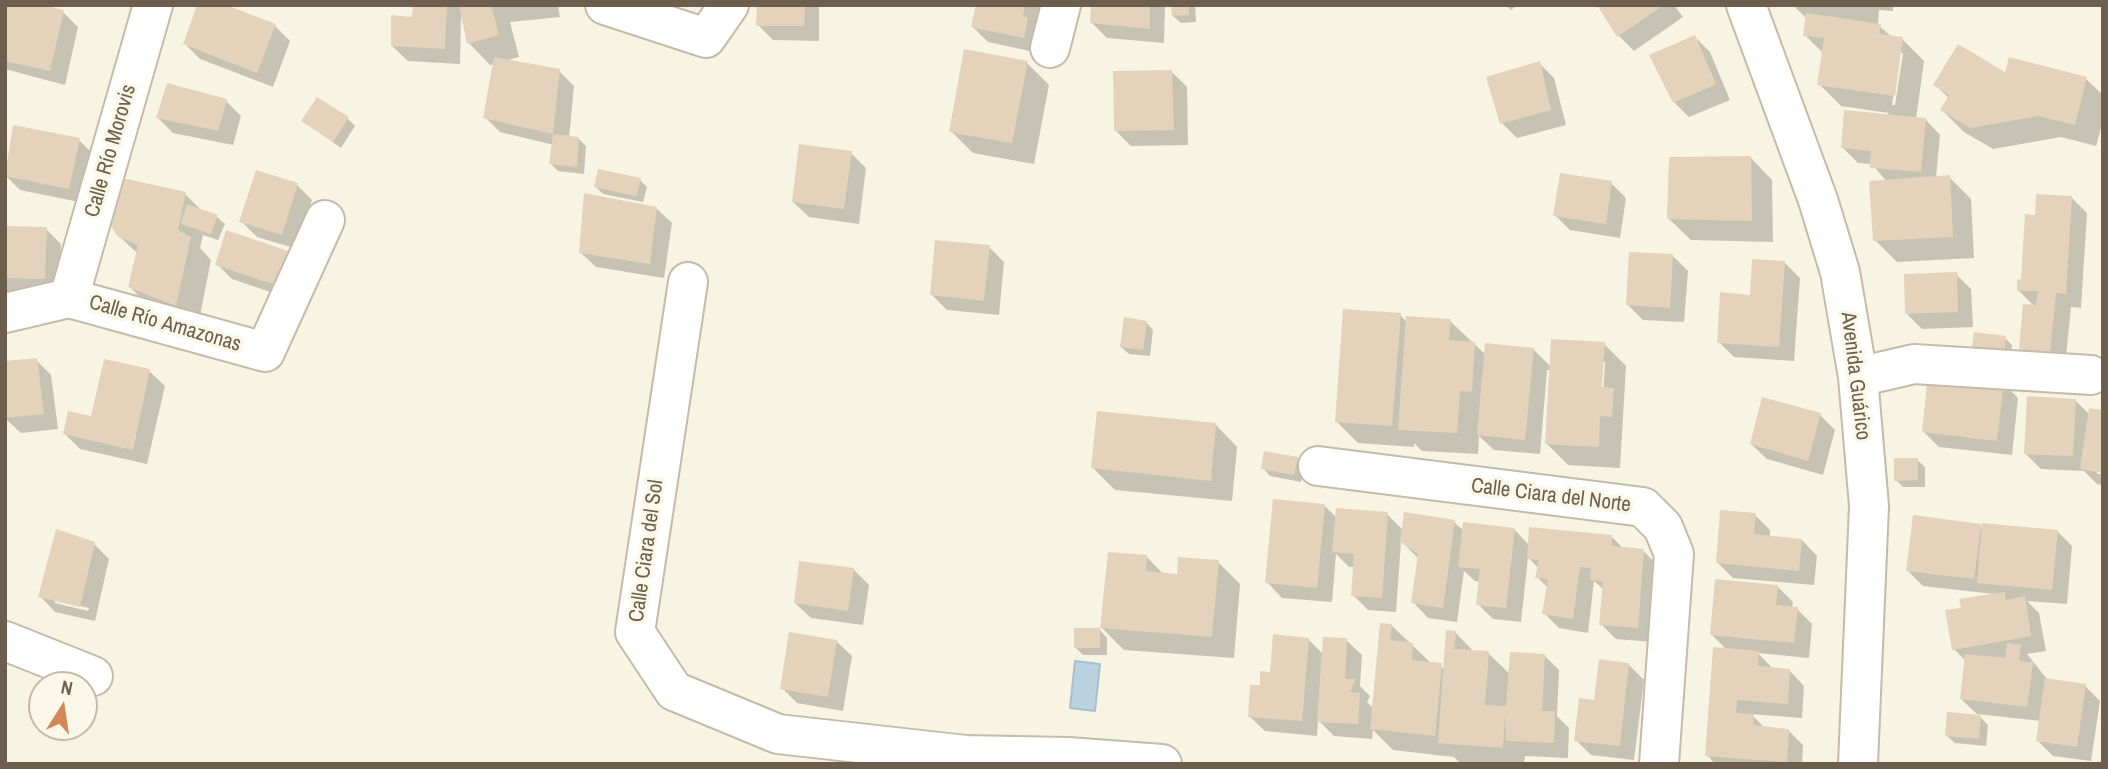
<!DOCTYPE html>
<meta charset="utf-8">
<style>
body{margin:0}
#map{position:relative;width:2108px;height:769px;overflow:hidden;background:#f8f4e3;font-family:"Archivo Narrow",sans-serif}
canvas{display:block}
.frame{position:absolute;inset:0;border:7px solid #6d5e4d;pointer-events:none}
.north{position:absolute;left:28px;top:671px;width:70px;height:70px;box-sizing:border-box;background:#fcf8e9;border:2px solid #c3baab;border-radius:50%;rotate:12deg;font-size:19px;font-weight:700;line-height:28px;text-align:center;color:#6d5e4d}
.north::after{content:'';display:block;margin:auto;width:24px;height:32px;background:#d28958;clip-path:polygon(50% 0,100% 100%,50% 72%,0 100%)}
</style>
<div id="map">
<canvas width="2108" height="769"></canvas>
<div class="frame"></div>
<div class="north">N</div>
</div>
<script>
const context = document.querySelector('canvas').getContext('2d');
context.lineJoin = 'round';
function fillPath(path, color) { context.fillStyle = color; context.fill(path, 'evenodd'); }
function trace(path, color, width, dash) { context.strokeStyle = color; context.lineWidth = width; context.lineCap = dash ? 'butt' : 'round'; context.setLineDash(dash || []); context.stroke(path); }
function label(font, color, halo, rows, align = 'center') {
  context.font = font + ' "Archivo Narrow",sans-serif'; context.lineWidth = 7; context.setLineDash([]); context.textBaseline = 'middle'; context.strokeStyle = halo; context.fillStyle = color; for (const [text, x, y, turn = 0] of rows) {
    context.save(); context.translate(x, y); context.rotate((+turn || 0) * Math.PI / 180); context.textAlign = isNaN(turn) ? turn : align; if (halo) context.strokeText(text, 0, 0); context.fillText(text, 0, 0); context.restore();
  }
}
const water = new Path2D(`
 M1075,661L1100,664L1095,711L1070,708Z`);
const shadow = new Path2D(`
 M5,5L63,12L78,27L65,85L5,69Z
 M414,5H558L560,17L510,22L519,57L504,61L559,71L574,86L569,138L579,139L586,146L584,174L558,171L551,164L554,145L500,132L485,117L495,64L490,65L469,43L461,15L460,64L408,61L392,46L414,19Z
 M758,5H819V41L773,40L758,25Z
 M985,5H1050L1039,53L988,42L973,27Z
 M1093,5H1165L1164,43L1107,38L1092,23Z
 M1173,5H1195L1196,22L1181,23L1173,16Z
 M1506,5H1517L1511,10Z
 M1599,5H1674L1683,17L1634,51L1619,36Z
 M1793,5H1893V11L1879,10L1878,25L1892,37L1902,39L1924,61L1916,119H1925L1940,135L1936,178L1949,177L1971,199L1974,258L1897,262L1875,240L1886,181L1872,164L1858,163L1843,148L1889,113L1841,106L1819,84L1824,54L1805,35L1807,19ZM1900,51L1903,54L1895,105H1892Z
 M275,26L290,41L273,87L200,59L185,44Z
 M1695,37L1710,52L1730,100L1689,117L1674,102Z
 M1027,63L1049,85L1034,164L973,153L951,131Z
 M1539,63L1554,78L1566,125L1517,138L1502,123Z
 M1172,72L1187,87L1188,145L1131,146L1116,131Z
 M2006,75L2086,79L2103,95V121L2096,146L2061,137L1993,149L1964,132L1942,110L1949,98L1935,85Z
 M226,101L241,116L233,145L173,133L158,118Z
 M348,119L355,126L341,148L303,121Z
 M14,127L79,140L94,155L84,203L20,190L5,175Z
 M851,153L866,168L859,224L809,217L793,202Z
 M1751,158L1772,180L1773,242L1691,240L1669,219Z
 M640,180L647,187L643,202L603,194L596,187Z
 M1611,183L1626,198L1620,238L1570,230L1555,215Z
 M297,185L312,200L297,249L257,237L241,221Z
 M185,194L202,211L217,217L225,224L218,240L203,235L200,248L211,260L198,326L152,309L130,287L138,254L119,236Z
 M2072,198L2087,213L2081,308L2071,307L2065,366L2036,364L2021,348L2035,307L2019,291L2036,217Z
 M656,208L672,223L664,278L596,267L580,252Z
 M5,227L46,229L61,244L59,293L5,291Z
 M989,247L1004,262L999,315L947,310L932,295Z
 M290,254L294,300L232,279L217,264Z
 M1673,256L1688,271L1684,322L1643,320L1628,305Z
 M1785,263L1800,278L1794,361L1734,357L1719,342L1751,297Z
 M1956,274L1971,289L1973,327L1922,329L1907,314Z
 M1400,315L1408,323L1450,321L1486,355L1533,349L1551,367L1604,344L1626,366L1620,468L1568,465L1546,443L1551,370H1547L1540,454L1494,450L1479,436L1478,454L1422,451L1414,443V447L1358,443L1336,421ZM1602,362H1605L1603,396H1600Z
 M1146,322L1153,330L1150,356L1129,354L1121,347Z
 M2005,338L2012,345L2011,359L1981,355L1974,348Z
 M36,360L51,375L58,429L21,433L5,418Z
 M149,371L165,386L147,464L80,449L65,434L93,418Z
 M2003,383L2018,398L2012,455L1939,447L1924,432Z
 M2075,400L2090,415L2097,474H2103V485L2097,484L2084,471L2041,469L2026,454Z
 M1820,415L1835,430L1823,475L1767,459L1751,444Z
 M1216,425L1237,447L1232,501L1115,490L1093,468Z
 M1297,458L1304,466L1301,482L1270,476L1263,468Z
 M1917,460L1925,467V487H1903L1896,480Z
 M1325,506L1337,518L1387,514L1403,530L1454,522L1464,531L1514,529L1529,545L1612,537L1624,549L1643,551L1659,566L1652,642L1616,639L1601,624L1604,590L1594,581L1588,633L1559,628L1544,613L1548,588L1537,577L1539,569L1528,557L1521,622L1493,619L1478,604L1481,582L1475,581L1464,571L1457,622L1428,618L1413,602L1419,559L1401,541L1396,612L1368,610L1353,595L1355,567H1349L1336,554L1332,602L1282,598L1267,582Z
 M1755,515L1770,530V537L1802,540L1817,556L1814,585L1733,578L1718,563Z
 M1980,525L1983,529L2057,531L2072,546L2067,604L2027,601L2039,613L2046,651L2027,654L2047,679L2085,686L2100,701L2091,761L2053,756L2038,741L2041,721L1977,714L1988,725L1986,746L1955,743L1947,736L1980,717L1961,699L1966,661L1954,649L1963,609L1994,594L1923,586L1908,571Z
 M94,544L109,559L95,621L55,612L40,596ZM55,600L89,608L88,611L55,603Z
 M1147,557L1164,575L1178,576L1218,562L1240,584L1234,658L1124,650L1102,628Z
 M853,569L869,585L863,625L811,618L795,603Z
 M1778,587L1793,602L1792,608L1797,609L1812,624L1809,658L1758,653L1773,669L1789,670L1804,686L1802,718L1751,714L1765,728L1788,730L1803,745L1802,764H1715L1707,755L1727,650L1712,635Z
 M1391,625L1432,664L1445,669L1455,632L1474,652L1488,653L1511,675L1544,655L1559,670L1557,716L1569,728L1568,758L1525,756L1524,764H1461L1454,757L1393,750L1373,730L1372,739L1334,736L1318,720L1317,736L1265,731L1249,716L1261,687L1308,639L1323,654L1346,640L1362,655L1360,686L1370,696L1367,702L1373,708Z
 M1100,630L1107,638V655H1083L1075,647Z
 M836,641L852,656L843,711L797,703L782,688Z
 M1629,665L1644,680L1634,760L1591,755L1576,740L1595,702Z`);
const building = new Path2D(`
 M5,5H42L64,10L50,71L5,61Z
 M197,5H226L276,24L257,73L183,44Z
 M413,5H447L445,49L391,46V15L412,17Z
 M459,5H491L499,35L467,44Z
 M757,5H805L804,26H756Z
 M976,5H1025L1023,16L1028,18L1024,38L971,27Z
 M1091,5H1150V29L1090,23Z
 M1171,5H1189V15L1172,16Z
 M1597,5H1664L1617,37Z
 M1806,13L1881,24L1879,34L1903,37L1895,96L1817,85L1824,38L1803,36Z
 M1695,35L1716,84L1673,103L1649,55Z
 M1958,44L2005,72L2009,57L2087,77L2075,125L2038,116L1970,128L1940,110L1949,95L1933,85Z
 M964,49L1028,61L1012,143L949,132Z
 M494,57L560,69L553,134L483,118Z
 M1540,61L1551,110L1500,124L1486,77Z
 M1172,70L1174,130L1114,131L1113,71Z
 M167,83L227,99L218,131L156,118Z
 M317,97L349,117L333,142L301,121Z
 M1844,110L1926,118L1921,172L1870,168L1871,151L1841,148Z
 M13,125L80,138L69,189L5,176Z
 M553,134L579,137L577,167L549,164Z
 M799,144L852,151L844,209L792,202Z
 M1751,156L1752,221L1667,219L1669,157Z
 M598,169L641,178L636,196L594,187Z
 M256,170L298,183L282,235L239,222Z
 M1560,173L1612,181L1606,224L1553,216Z
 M1950,175L1953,237L1873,241L1869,181Z
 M122,178L186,192L178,230L191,237L176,306L128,287L138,245L118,237L110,224Z
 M584,193L657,207L650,264L579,253Z
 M2036,194L2072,196L2066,294L2056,293L2050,352L2019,349L2023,304L2036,305L2038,291H2017V279L2021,280L2025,214L2035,215Z
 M187,204L218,215L211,234L181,224Z
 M5,226L47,227L45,279L5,278Z
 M226,230L291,252L279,286L215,265Z
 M935,240L990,245L984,301L930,295Z
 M1629,252L1673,254L1670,308L1626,305Z
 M1752,259L1785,261L1779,347L1717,343L1720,292L1750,295Z
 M1957,272L1958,312L1905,314L1904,274Z
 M1343,309L1401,313L1392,426L1335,422Z
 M1406,316L1451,319L1449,340L1475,342L1472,392L1460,391L1457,433L1398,430Z
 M1124,317L1147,321L1143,350L1120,347Z
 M1974,332L2006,336L2004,353L1972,348Z
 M1551,339L1605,342L1602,387L1614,388L1612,417L1600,416L1599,447L1545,444Z
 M1485,343L1534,348L1525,440L1477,435Z
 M37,358L44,414L5,418V361Z
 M104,359L150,369L133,450L63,434L68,411L91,416Z
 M1928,373L2004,381L1997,441L1922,432Z
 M2027,396L2076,399L2073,456L2024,454Z
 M1762,397L1821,413L1808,461L1750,444Z
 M2089,408L2103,410V473L2080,469Z
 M1097,411L1216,423L1211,481L1091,468Z
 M1264,451L1298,457L1294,475L1261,469Z
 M1894,458H1918V480L1894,481Z
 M1273,499L1325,504L1317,588L1265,583Z
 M1336,508L1388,512L1382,598L1351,596L1354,554L1332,552Z
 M1720,510L1756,513L1754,534L1802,539L1799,571L1716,563Z
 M1404,512L1455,520L1443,608L1411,603L1418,554L1400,542Z
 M1913,515L1981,524L1974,579L1906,571Z
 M1463,522L1515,528L1506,608L1476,605L1480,569L1458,567Z
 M1982,523L2058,530L2052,590L1977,583Z
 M1529,527L1612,535V546L1644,549L1638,628L1599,625L1603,581L1590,580L1591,568L1580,567L1573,619L1542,614L1548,579L1535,578L1539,560L1527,559Z
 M56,529L95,542L80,607L38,597Z
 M1108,552L1147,555L1146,571L1177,574L1178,557L1219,560L1212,637L1100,628Z
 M799,561L854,568L848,611L794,603Z
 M1715,579L1778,585L1776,605L1798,607L1794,643L1710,635Z
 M2005,592L2006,600L2025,596L2031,636L1952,650L1945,610L1961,608L1959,599Z
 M1380,623L1392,624L1390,640L1413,643L1412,660L1442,663L1435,736L1370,729Z
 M1074,628H1100V648H1074Z
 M1446,630L1456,631L1454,649L1489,651L1485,705L1506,706L1510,652L1545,654L1542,711H1555L1554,743L1506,741L1505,713L1503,748L1438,743Z
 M789,632L837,640L828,697L780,689Z
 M1273,634L1309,638L1302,721L1248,717L1250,685H1260V671L1270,672Z
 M1323,637L1347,638L1345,679H1356L1350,692L1360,693L1358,724L1317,722Z
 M2007,643L2021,645L2019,661L2033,662L2027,707L1960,699L1965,654L2005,658Z
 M1713,647L1759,651L1758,666L1790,669L1788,704L1737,700L1736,713L1754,714L1753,725L1789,729L1787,762L1705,756Z
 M1599,659L1629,663L1620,746L1574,741L1579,698L1594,700Z
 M2045,678L2086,684L2077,747L2036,741Z
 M1947,712L1981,715L1979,739L1945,736Z`);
const minor = new Path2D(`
 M605,5L706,38L729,5
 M1746,5L1818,200L1840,272L1858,377L1869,506L1858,764
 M1050,48L1061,5
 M688,282L635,632L674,691L778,734L966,755L1068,757L1162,764
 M69,298L153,5
 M5,313L69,298L265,352L325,220
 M1858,377L1914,364L2091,375
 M1318,466L1643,507L1663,527L1674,554L1659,764
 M5,641L93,676`);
const streetNames = [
 ["Calle Río Morovis",111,151,-74],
 ["Calle Río Amazonas",165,324,16],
 ["Avenida Guárico",1855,376,83],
 ["Calle Ciara del Norte",1551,496,7],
 ["Calle Ciara del Sol",647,551,-82]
];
fillPath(water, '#bbd3df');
trace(water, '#a3c0cf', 2);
fillPath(shadow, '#0003');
fillPath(building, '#e5d2ba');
trace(minor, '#c5bba9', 42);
trace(minor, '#fff', 38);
label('21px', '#6d5e4d', '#fcf8e9', streetNames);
</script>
